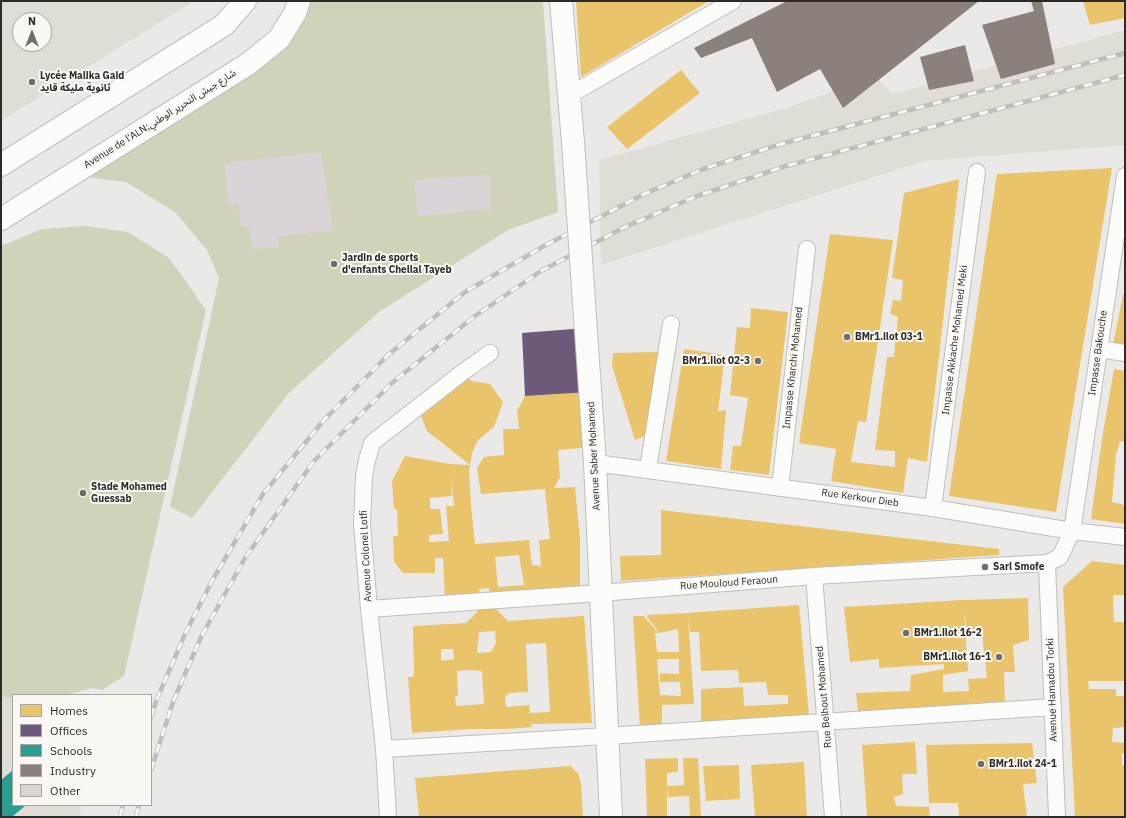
<!DOCTYPE html>
<meta charset="utf-8">
<style>
body{margin:0}
#map{position:relative;width:1126px;height:818px;overflow:hidden;background:#ebe9e7;font-family:"IBM Plex Sans",sans-serif}
canvas{display:block}
.frame{position:absolute;inset:0;border:2px solid #2c2b2a;pointer-events:none}
.legend{position:absolute;left:12px;top:694px;width:140px;height:112px;box-sizing:border-box;background:#faf7f3;border:1px solid #a8a5a3;margin:0;padding:5px 7px;list-style:none;font-size:12px;color:#2c2b2a}
.legend li{display:flex;align-items:center;gap:8px;height:20px}
.legend b{width:20px;border:1px solid #a8a5a3}
.north{position:absolute;left:12px;top:12px;width:40px;height:40px;box-sizing:border-box;background:#faf7f3;border:1px solid #a8a5a3;border-radius:50%;rotate:0deg;font-size:11px;font-weight:700;line-height:16px;text-align:center;color:#2c2b2a}
.north::after{content:'';display:block;margin:auto;width:14px;height:18px;background:#6f6e6c;clip-path:polygon(50% 0,100% 100%,50% 72%,0 100%)}
</style>
<div id="map">
<canvas width="1126" height="818"></canvas>
<div class="frame"></div>
<ul class="legend">
<li><b style="height:11px;background:#e9c46a"></b>Homes</li>
<li><b style="height:11px;background:#6d597a"></b>Offices</li>
<li><b style="height:11px;background:#2a9d8f"></b>Schools</li>
<li><b style="height:11px;background:#8a817c"></b>Industry</li>
<li><b style="height:11px;background:#dad3d8"></b>Other</li>
</ul>
<div class="north">N</div>
</div>
<script>
const context = document.querySelector('canvas').getContext('2d');
context.lineJoin = 'round';
function fillPath(path, color) { context.fillStyle = color; context.fill(path, 'evenodd'); }
function trace(path, color, width, dash) { context.strokeStyle = color; context.lineWidth = width; context.lineCap = dash ? 'butt' : 'round'; context.setLineDash(dash || []); context.stroke(path); }
function label(font, color, halo, rows, align = 'center') {
  context.font = font + ' "IBM Plex Sans","Noto Sans Arabic",sans-serif'; context.lineWidth = 4; context.setLineDash([]); context.textBaseline = 'middle'; context.strokeStyle = halo; context.fillStyle = color; for (const [text, x, y, turn = 0] of rows) {
    context.save(); context.translate(x, y); context.rotate((+turn || 0) * Math.PI / 180); context.textAlign = isNaN(turn) ? turn : align; if (halo) context.strokeText(text, 0, 0); context.fillText(text, 0, 0); context.restore();
  }
}
const built = new Path2D(`
 M1,1H194L1,121ZM20,20H44V44H20Z
 M1125,30V145L924,161L601,265L599,160L790,107L875,75L892,94Z
 M1,696L13,699V805H81L80,817H1Z`);
const green = new Path2D(`
 M307,1H543L558,212L508,230L379,312L289,393L192,518L170,507L219,278L207,250L175,212L126,182L86,177L276,57L301,20Z
 M85,226L128,232L169,258L206,310L124,676L102,690L92,688L66,695H13V699L1,696V246L42,229Z`);
const homes = new Path2D(`
 M576,1H709L581,77Z
 M882,1H916L856,38L849,20Z
 M1083,1H1125V18L1090,25Z
 M681,70L700,93L627,149L607,127Z
 M1112,168L1056,512L949,496L997,174Z
 M959,179L927,462L908,458L903,493L831,481L836,449L799,443L830,234L893,240L866,422L858,421L851,462L895,467V451L875,450L887,357H894L898,317L890,314L893,300L901,301L903,280L892,278L904,193Z
 M1123,295H1125V345L1113,344Z
 M751,308L788,312L769,475L730,470L733,446H741L748,398L730,395L737,327L750,328Z
 M684,349L725,355L718,411L726,410L721,469L666,461Z
 M658,352L645,436L635,440L612,366L613,353Z
 M1114,369L1125,371V442L1120,441L1116,455L1112,502L1125,505V524L1091,519L1102,439Z
 M464,375L472,381L490,384L503,402L494,427L478,440L472,453L470,465L469,470L471,505L475,544L529,540L532,565L541,566L539,540L550,539L545,489L481,494L477,468L484,457L504,455L503,429H519L517,411L525,396L590,392L594,447L558,450L560,477L554,488L575,487L580,539V590L490,598L489,588L479,589L480,596L445,599L443,558H435V573H403L394,562L393,536H398L397,509H394L392,481L405,456L450,464L470,465L427,431L418,408ZM451,475L454,506H446L449,541L429,542V535L443,534L440,509H430V498L452,496ZM519,555L524,585L498,587L495,557Z
 M661,510L999,549V555L621,581L620,556L661,555Z
 M1092,561L1125,565V595H1113L1114,622H1125V679L1124,681H1088L1089,689H1116V696H1125V727L1113,728L1112,742L1125,743V753H1122V766L1125,765V817H1075L1063,587Z
 M1028,598L1029,640L1013,645L1015,672H1004L1005,704L858,712L856,693L910,691L911,675L944,669V664L879,668V659L850,662L844,607L963,600ZM964,611L967,632L982,634L987,678L968,679L969,691L943,692V675L968,671Z
 M488,601L508,621L584,616L592,723L531,724L532,727L507,729H472L412,733L408,677H413L414,674L413,626L466,623ZM495,631L496,643L491,652L477,653L479,632ZM546,643L550,712L530,713L529,705L506,707L505,696L510,693L528,692L526,644ZM441,649H453L454,659L441,661ZM468,670L482,671L484,704L456,706L455,696H458L457,671Z
 M799,605L809,715L701,724V689L743,687L744,706L788,704V695H768L766,682L739,683L738,670L701,671L699,632H690L688,616L694,704L662,705V727L640,728L633,616H644L658,633H655L657,652H679L678,629L659,633L646,615L687,613ZM657,659H679V674L660,673V682H680L681,696L660,695Z
 M915,742L917,774H902L903,794L894,797L896,806L929,807L930,817H867L862,745Z
 M1032,743L1037,783L1023,784L1027,817H959L958,803H929L926,745Z
 M678,758V772L667,773V817H647L645,759Z
 M683,758H698L701,817H690L689,796L668,797L667,786L684,785Z
 M804,762L807,817H755L751,765Z
 M739,765L740,799L706,801L703,766Z
 M570,766L578,773L581,784L583,817H419L415,778Z`);
const offices = new Path2D(`
 M586,328L590,392L525,396L522,333Z`);
const schools = new Path2D(`
 M13,770V805H26L12,817H1V780Z`);
const industry = new Path2D(`
 M787,1H979L843,108L820,69L777,92L752,38L701,58L694,48Z
 M1031,1H1042L1055,64L1001,79L982,25L1034,11Z
 M965,45L974,81L929,90L920,57Z`);
const building = new Path2D(`
 M321,152L333,230L279,237L278,247L252,249L250,227H241L238,202L228,204L225,163Z
 M490,175L491,209L418,216L414,180Z`);
const street = new Path2D(`
 M568,96L733,1
 M1099,349L1125,353
 M595,463L933,508L1072,531L1125,537
 M648,469L671,324
 M780,488L807,249
 M933,508L977,172
 M1047,563L1057,817
 M814,576L833,817
 M369,609L600,593L814,576L1047,563L1060,557L1072,531L1125,176
 M384,749L607,736L1053,707
 M388,817L384,749L369,609L362,524L364,476L367,460L372,443L463,372L490,353`);
const secondary = new Path2D(`
 M561,1L573,142
 M583,288L595,463L611,817`);
const primary = new Path2D(`
 M1,165L224,25L245,1
 M1,219L248,64L279,39L295,13L299,1`);
const rail = new Path2D(`
 M151,717L157,699L185,634L212,581L263,494L324,420L388,355L465,292L544,246L644,194L703,169L781,144L1125,53
 M151,770L173,702L201,637L245,558L314,461L393,382L475,316L541,271L625,227L697,196L786,166L1125,75
 M120,817L123,805
 M136,817L139,805`);
const secondaryBridge = new Path2D(`
 M573,142L583,288`);
const markers = [
 [32,82,4,"#6f6e6c"],
 [334,264,4,"#6f6e6c"],
 [847,337,4,"#6f6e6c"],
 [758,361,4,"#6f6e6c"],
 [83,493,4,"#6f6e6c"],
 [985,567,4,"#6f6e6c"],
 [906,633,4,"#6f6e6c"],
 [999,657,4,"#6f6e6c"],
 [981,764,4,"#6f6e6c"]
];
const poiNames = [
 ["Lycée Malika Gaid",40,76],
 ["ثانوية مليكة قايد",40,88],
 ["Jardin de sports",342,258],
 ["d'enfants Chellal Tayeb",342,270],
 ["BMr1.ilot 03-1",855,337],
 ["BMr1.ilot 02-3",750,361,"right"],
 ["Stade Mohamed",91,487],
 ["Guessab",91,499],
 ["Sarl Smofe",993,567],
 ["BMr1.ilot 16-2",914,633],
 ["BMr1.ilot 16-1",991,657,"right"],
 ["BMr1.ilot 24-1",989,764]
];
const streetNames = [
 ["Avenue de l'ALN;شارع جيش التحرير الوطني",160,119,-32],
 ["Impasse Akkache Mohamed Meki",955,340,-83],
 ["Impasse Bakouche",1098,353,-82],
 ["Impasse Kharchi Mohamed",793,368,-84],
 ["Avenue Saber Mohamed",594,456,-93],
 ["Rue Kerkour Dieb",860,498,8],
 ["Avenue Colonel Lotfi",366,556,-93],
 ["Rue Mouloud Feraoun",729,583,-4],
 ["Avenue Hamadou Torki",1052,690,-92],
 ["Rue Belhout Mohamed",824,697,-95]
];
fillPath(built, '#e0dcd6');
fillPath(green, '#d0d3ba');
fillPath(homes, '#e9c46a');
fillPath(offices, '#6d597a');
fillPath(schools, '#2a9d8f');
fillPath(industry, '#8a817c');
fillPath(building, '#dad3d8');
trace(street, '#bfbebc', 18);
trace(secondary, '#bfbebc', 24);
trace(primary, '#bfbebc', 24);
trace(street, '#fcfcfb', 16);
trace(secondary, '#fcfcfb', 22);
trace(primary, '#fcfcfb', 22);
trace(rail, '#bfbebd', 4.5);
trace(rail, '#faf7f3', 3, [9]);
trace(secondaryBridge, '#bfbebc', 24, []);
trace(secondaryBridge, '#fcfcfb', 22);
for (const [x, y, r, color] of markers) { const dot = new Path2D(); dot.arc(x, y, r, 0, 2 * Math.PI); context.fillStyle = color; context.fill(dot); trace(dot, '#faf7f3', 1.5); }
label('bold 10px', '#2c2b2a', '#faf7f3', poiNames, 'left');
label('10px', '#2c2b2a', '#faf7f3', streetNames);
</script>
